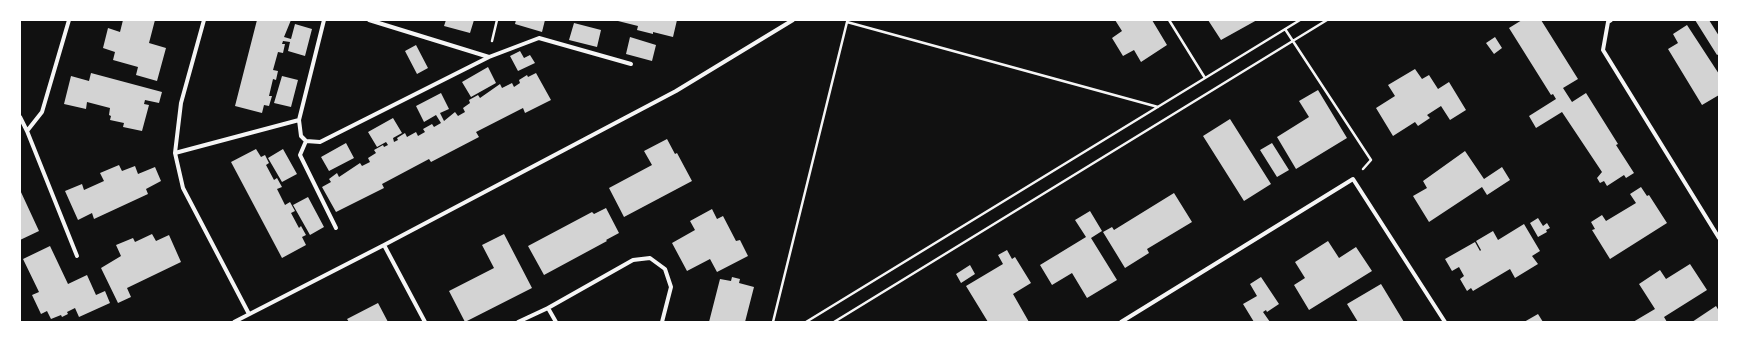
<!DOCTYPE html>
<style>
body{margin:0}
#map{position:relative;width:1739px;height:342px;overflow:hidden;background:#111;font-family:Overpass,sans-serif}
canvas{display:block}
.frame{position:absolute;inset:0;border:21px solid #fff;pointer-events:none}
</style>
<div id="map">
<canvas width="1739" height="342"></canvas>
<div class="frame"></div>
</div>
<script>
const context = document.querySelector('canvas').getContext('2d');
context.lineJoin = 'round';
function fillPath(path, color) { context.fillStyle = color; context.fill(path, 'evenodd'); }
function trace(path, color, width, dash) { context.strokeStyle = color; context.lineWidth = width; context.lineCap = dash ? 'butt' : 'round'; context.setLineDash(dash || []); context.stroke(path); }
const building = new Path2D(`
 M123,20H155L149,43L166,48L157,81L136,75L138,67L113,60L115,52L103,48L108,28L120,32Z
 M257,20H291L284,37L291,39L295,24L312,29L305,56L288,51L290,42L283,41L282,44H285L283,53L278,52L273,70L278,71L276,80L273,79L269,96H272L269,106L264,105L262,113L235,106Z
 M446,20H474L470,33L444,26Z
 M516,20H545L542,32L515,24Z
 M614,20H677L673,37L653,32V34L637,30L638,26Z
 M1115,20H1152L1167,45L1141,62L1134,50L1123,56L1112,38L1122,31Z
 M1208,20H1257L1221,40Z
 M1522,20H1541L1578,79L1563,88L1572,102L1586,93L1618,144L1616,145L1634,173L1626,178L1624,175L1607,186L1604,181L1600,183L1597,178L1602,172L1562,112L1536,128L1529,116L1556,99L1553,94L1551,95L1509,28Z
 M1695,20H1709L1719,36V54L1717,55Z
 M574,23L601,30L597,47L569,40Z
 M1687,25L1719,74V95L1702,105L1668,49L1678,43L1673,34Z
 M630,37L656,45L652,61L626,54Z
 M1495,37L1502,48L1494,54L1486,43Z
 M416,45L428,68L417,74L405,51Z
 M520,51L524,58L530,55L535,63L518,71L510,56Z
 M488,67L496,83L471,97L462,82Z
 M1415,69L1422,79L1429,75L1438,89L1449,82L1466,110L1450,120L1441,106L1427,115L1430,118L1418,126L1415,122L1393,136L1376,108L1395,96L1388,85Z
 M91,73L162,92L159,103L145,100L144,104L149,105L142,131L123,127L124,123L110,120L111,116L109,115L110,108L87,102L86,109L64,104L71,76L89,81Z
 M536,73L551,100L525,113L523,108L476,132L479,137L431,162L429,159L382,184L384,188L336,212L322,187L331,182L329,179L337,173L339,177L360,163L362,166L370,162L368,158L376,153L374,150L383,145L384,147L388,145L386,142L377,147L368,132L393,118L402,133L393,138L394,142L398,140L397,138L405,133L407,137L416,132L418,136L425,132L423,129L432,124L434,127L441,123L436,115L424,122L416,106L441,93L449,109L440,113L444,121L455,112L458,116L465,112L463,108L470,103L469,100L478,95L480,98L500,84L502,88L512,83L514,87L520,83L519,80L527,75L528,77Z
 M282,76L298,80L291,107L274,103Z
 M1318,90L1347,138L1296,169L1277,137L1309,117L1299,101Z
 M1230,119L1271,184L1244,201L1203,136Z
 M667,139L675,154L677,153L692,181L624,217L609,188L652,165L644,151Z
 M346,143L354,158L329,171L321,157Z
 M1272,143L1289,170L1277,177L1260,150Z
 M256,149L261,157L265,155L269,163L266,165L274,180L277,178L282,187L277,189L285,205L290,202L295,211L291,213L299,228L301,226L306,235L302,237L306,245L282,258L231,162Z
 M283,149L297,174L282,182L268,158Z
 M1465,151L1484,179L1502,167L1510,180L1487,195L1482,187L1429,222L1413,196L1427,188L1423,181Z
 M119,165L122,171L135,166L138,174L155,167L161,181L146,189L148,194L94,219L92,213L78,220L65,191L82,184L84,190L104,181L100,173Z
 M1641,187L1647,196L1649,195L1667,223L1610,259L1592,230L1595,229L1591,222L1602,215L1606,221L1636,203L1630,194Z
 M20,190L39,231L20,240Z
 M1174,193L1192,222L1147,249L1149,253L1125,268L1103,232L1112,227L1114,230Z
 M308,197L324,227L310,235L293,205Z
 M606,208L619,233L606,240L607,241L544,275L528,246L592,212L594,214Z
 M712,209L717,219L723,216L736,241L740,240L748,256L717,272L710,259L687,271L672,243L695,230L690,221Z
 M1090,211L1102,231L1091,238L1117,280L1087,298L1072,273L1052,285L1040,265L1086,237L1075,220Z
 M1538,218L1543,226L1547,223L1550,228L1546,230L1547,232L1538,237L1530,223Z
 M1524,224L1540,251L1532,256L1538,264L1515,278L1510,269L1473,291L1471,288L1467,291L1460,279L1464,276L1459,267L1452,271L1445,259L1475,242L1480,251L1481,250L1476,241L1493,231L1498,240Z
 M152,234L156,241L169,235L181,262L127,288L131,297L118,303L101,268L121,256L116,245L133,238L135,242Z
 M504,234L532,288L465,322L449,291L494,268L482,245Z
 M1328,241L1339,258L1356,247L1372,271L1309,310L1294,285L1305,278L1295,262Z
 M50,246L68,284L87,275L96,295L105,291L110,303L79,317L75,308L67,312L68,314L62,317L61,315L51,319L47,311L41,314L32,295L39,292L23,259Z
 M1007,250L1012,259L1015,257L1031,283L1013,294L1029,322H988L966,286L1003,264L998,255Z
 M1690,264L1707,290L1664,317L1667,322H1633L1655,309L1639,284L1660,270L1666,279Z
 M970,265L975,274L961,283L956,274Z
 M732,277L740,279L739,283L754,287L745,322H709L720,279L731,281Z
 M1261,277L1279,304L1267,312L1266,310L1263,312L1270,322H1254L1243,304L1257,296L1250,284Z
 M1381,284L1404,322H1358L1347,304Z
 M378,303L388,322H349L347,319Z
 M1716,306L1719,311V322H1692Z
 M1538,314L1543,322H1524Z`);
const path = new Path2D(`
 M1169,20L1205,78
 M1285,29L1371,160L1363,169
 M492,41L497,20
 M773,322L847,22L1158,107
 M806,322L1300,20
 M834,322L1327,20`);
const minor = new Path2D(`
 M204,20L181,103L175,153L183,188L249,314
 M324,20L299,120L301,136L306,141L320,142L489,57L369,20
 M1611,20L1608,22L1603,50L1719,238
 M489,57L539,38L631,64
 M20,117L27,131L77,256
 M27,131L42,112L69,20
 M306,141L300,155L336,228
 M175,153L299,120
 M384,245L425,322
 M548,308L556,322
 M234,322L384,245L676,91L793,20
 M518,322L548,308L633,260L650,258L665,269L671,287L662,322
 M1121,322L1353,179L1445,322`);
fillPath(building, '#d3d3d3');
trace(path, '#f5f5f5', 2.5);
trace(minor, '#f5f5f5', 4);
</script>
